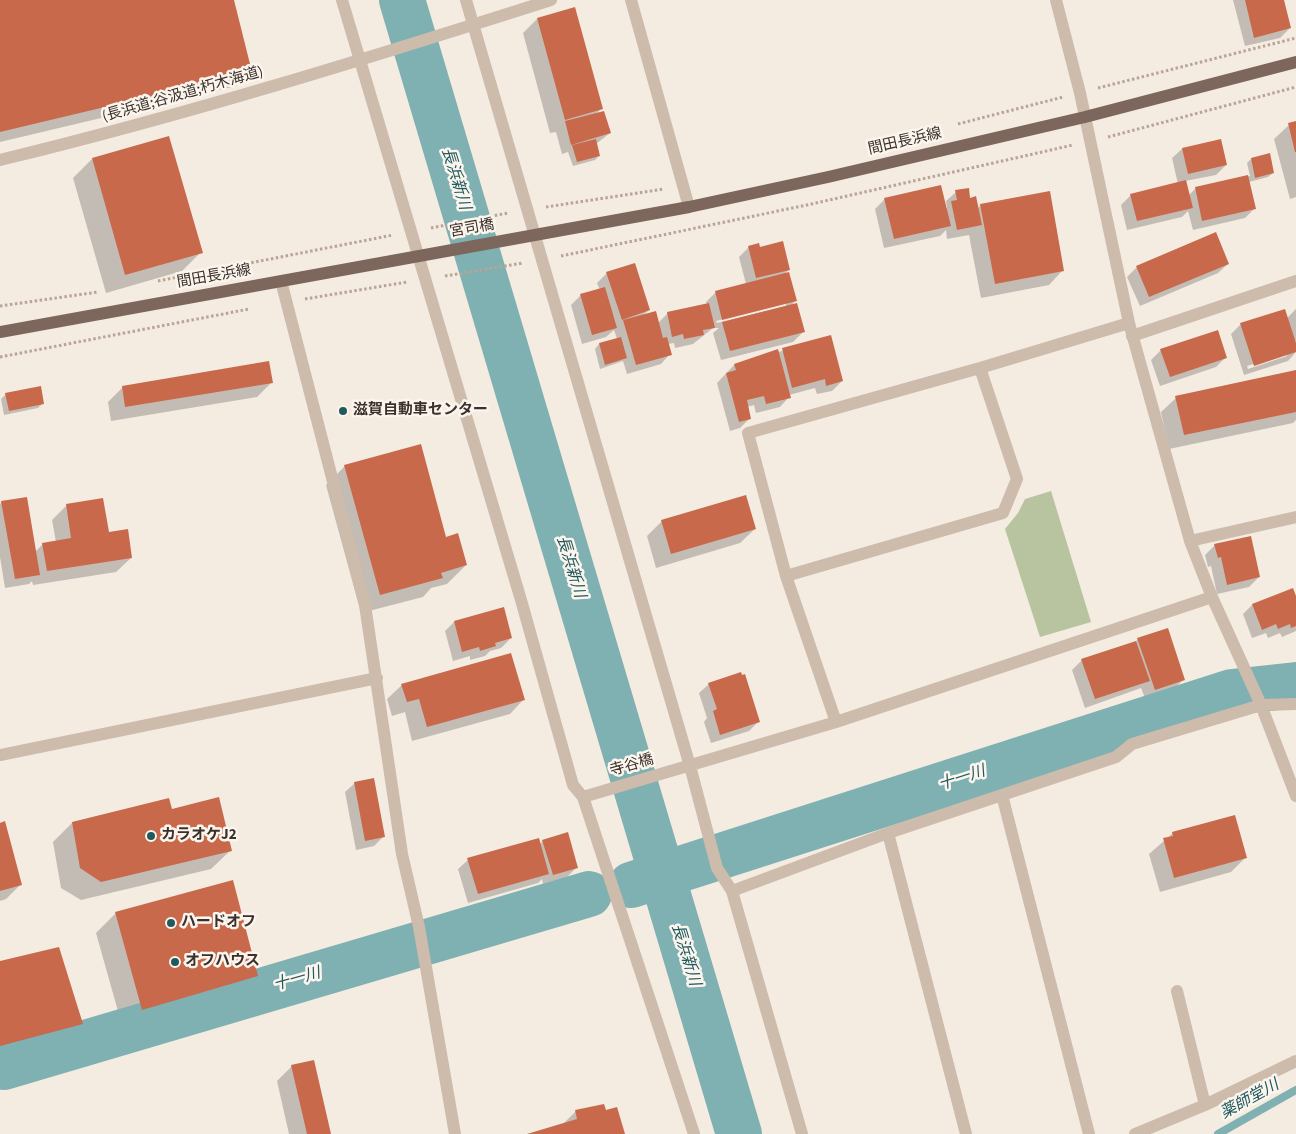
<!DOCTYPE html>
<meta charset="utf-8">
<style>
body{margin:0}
canvas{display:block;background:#f4ebe1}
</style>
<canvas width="1296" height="1134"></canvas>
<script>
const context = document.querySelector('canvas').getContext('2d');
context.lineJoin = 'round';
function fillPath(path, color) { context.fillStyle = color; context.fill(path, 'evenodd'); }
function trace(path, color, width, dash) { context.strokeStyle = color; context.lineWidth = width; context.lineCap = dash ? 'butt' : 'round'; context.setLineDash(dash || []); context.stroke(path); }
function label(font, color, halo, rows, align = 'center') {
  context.font = font + ' "Source Sans 3","Noto Sans JP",sans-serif'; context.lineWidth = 5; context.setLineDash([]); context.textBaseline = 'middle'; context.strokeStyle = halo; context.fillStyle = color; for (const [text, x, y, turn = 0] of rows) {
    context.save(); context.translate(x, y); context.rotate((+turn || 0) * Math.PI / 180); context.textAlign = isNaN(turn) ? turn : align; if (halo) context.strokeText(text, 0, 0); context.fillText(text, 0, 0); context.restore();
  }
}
const green = new Path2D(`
 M1051,491L1091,622L1040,637L1005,529L1018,513L1025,499Z`);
const shadow = new Path2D(`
 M0,0H233L250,72L236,86L0,142Z
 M1233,0H1283L1290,28L1280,38L1245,46Z
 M537,19L602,108L596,114L610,133L596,144L599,156L595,160L573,166L568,152L562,154L556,132L550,133L523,33Z
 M1296,123V197L1290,199L1274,139L1289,125Z
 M168,138L201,252L182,271L106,293L73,178L92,159Z
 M1220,140L1226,165L1216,175L1185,181L1189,195L1195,189L1250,176L1247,163L1251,159L1273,173L1268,177L1249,182L1254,209L1245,218L1193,230L1188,211L1182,217L1127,230L1121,205L1131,195L1178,184L1172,158L1182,149Z
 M956,192L969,199L977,209L981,205L1063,270L1049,285L981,298L969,235L947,239L946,230L940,236L884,248L875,209L885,199L945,209L947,208L946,201Z
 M749,247L759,248L789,269L784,275L795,301L791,306L803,332L793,342L721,360L713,333L719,328H713L693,344L675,348L674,343L668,344L670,354L661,364L627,374L623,361L600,369L595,349L599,344L617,339L614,330L606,337L582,344L571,305L581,295L600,290L597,283L607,273L649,310L642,316L658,323L668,313L707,305L706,302L716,292L746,284L739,257ZM786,303V306L717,323L716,321Z
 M1228,264L1218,273L1140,306L1127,277L1137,267Z
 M1296,309V341L1294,342L1296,352L1288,361L1244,375L1231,334L1241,324L1287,318ZM1287,354V356L1248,369L1247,366Z
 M830,337L842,381L832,391L817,394L815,388L789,395V397L780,407L756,413L754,405L747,407L750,418L740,428L730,431L717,383L734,365Z
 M1161,350L1226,357L1216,367L1160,386L1151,360Z
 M1296,372V420L1293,423L1169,449L1161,412L1176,398Z
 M272,382L257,397L111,421L108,402L123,387Z
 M6,394L43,403L38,408L4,415L1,399Z
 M345,466L445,538L466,565L447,584L431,588L423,597L361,613L326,485Z
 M2,502L35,552L43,544L56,542L52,520L67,505L107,534L131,558L116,572L33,585L32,581L29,584L5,588L0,557V504Z
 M662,521L755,529L740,543L656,568L647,536Z
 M1215,545L1259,577L1249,587L1217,594L1211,566L1208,567L1205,555Z
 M1292,589L1296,600V631L1282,637L1280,633L1268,638L1266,633L1252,638L1243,614L1252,605Z
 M454,622L511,638L501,648L490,651L485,656L470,660V656L453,661L445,631Z
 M1138,639L1184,679L1174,689L1145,698L1141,688L1085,708L1072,670L1082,660L1134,643Z
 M709,684L759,721L749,731L711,743L704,722L707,718L699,693Z
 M402,685L524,699L510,714L412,741L405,712L392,716L387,699Z
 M355,783L384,836L374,846L356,850L345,792Z
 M171,810L231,850L211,869L81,900L61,888L53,842L72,823Z
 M0,824L20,885L6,899L0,901Z
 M1173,833L1245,858L1231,872L1160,892L1149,854Z
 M543,841L577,867L567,877L543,884L542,879L538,883L468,903L458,869L468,860L539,845Z
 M232,881L257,976L238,995L123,1029L96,933L115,914Z
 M0,962L82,1024L67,1038L0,1056Z
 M292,1066L330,1134H289L277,1081Z
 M576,1111L606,1112L623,1134H529L563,1124Z`);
const stream = new Path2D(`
 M1218,1134L1296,1090`);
const river = new Path2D(`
 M402,0L739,1134
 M631,885L1232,692L1296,685
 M4,1067L589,894`);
const building = new Path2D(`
 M0,0H234L252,72L0,132Z
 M1245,0H1284L1291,28L1254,38Z
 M575,7L603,109L565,120L537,18Z
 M604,111L611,133L571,145L565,121Z
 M1296,121V152H1295L1288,123Z
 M169,136L203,253L125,275L92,158Z
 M596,139L600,156L577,162L572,145Z
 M1221,139L1227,165L1188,174L1182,148Z
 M1270,153L1274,173L1255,178L1251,158Z
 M1248,175L1256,209L1202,221L1195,187Z
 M1186,180L1193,208L1137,221L1130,194Z
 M941,185L951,226L894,239L884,198Z
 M969,188L970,198L976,196L982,225L957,230L951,201L957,200L955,190Z
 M1050,191L1064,271L995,284L980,204Z
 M1216,232L1229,264L1149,297L1136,266Z
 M783,241L790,270L756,278L748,246L759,243L760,247Z
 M635,263L650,310L622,320L606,272Z
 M789,272L797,301L722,320L715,291Z
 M605,287L617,328L592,335L580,294Z
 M709,303L715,328L703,330L704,335L684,339L683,334L672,337L667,312Z
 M797,303L805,332L730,351L722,322Z
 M1285,309L1296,343V352L1254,366L1240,323Z
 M656,311L663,338L667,337L672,355L636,365L623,320Z
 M1218,330L1227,358L1170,377L1160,349Z
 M831,335L843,381L826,386L825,379L792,388L782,348Z
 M621,337L627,358L605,365L599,343Z
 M778,349L791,398L766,404L764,396L747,400L751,419L739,422L726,373L736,370L734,364Z
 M269,361L273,383L125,407L122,386Z
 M1296,370V412L1184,435L1175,396Z
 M41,386L44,404L9,411L5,393Z
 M421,444L446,537L458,533L467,565L441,573L443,578L380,595L344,465Z
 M746,495L756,529L671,554L661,520Z
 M27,497L40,575L15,579L1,501Z
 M103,498L109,532L128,529L132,558L47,571L42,543L71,538L66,504Z
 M1251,536L1260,577L1227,585L1221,557L1218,558L1214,544Z
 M1293,588L1296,596V626L1291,628L1290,624L1278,629L1276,624L1262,630L1252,604Z
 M504,607L512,638L495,643L496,646L480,651L479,647L462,652L454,621Z
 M1168,628L1185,680L1155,690L1137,638Z
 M1136,641L1150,681L1095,699L1081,659Z
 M511,653L525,700L427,727L419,699L407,702L401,684Z
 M741,672L742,675L745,674L760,722L720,735L713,711L717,709L708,683Z
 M374,778L385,837L365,841L354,782Z
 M219,797L232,851L101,882L80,868L72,822L169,798L172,809Z
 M1235,815L1247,858L1174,878L1163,838L1173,836L1172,832Z
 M5,821L22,885L0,891V823Z
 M568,832L578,868L553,875L542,840Z
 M539,838L549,874L478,894L467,858Z
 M233,880L258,976L142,1010L115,912Z
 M59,947L83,1024L0,1046V961Z
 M314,1060L331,1134H307L291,1065Z
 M604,1104L606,1110L617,1107L625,1134H527L577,1119L575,1110Z`);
const path = new Path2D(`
 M1098,88L1296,38
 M958,124L1063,97
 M1108,137L1296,87
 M546,207L664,189
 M431,228L508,213
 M561,256L807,205L1073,145
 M445,276L523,263
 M158,281L393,235
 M305,299L407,282
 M0,306L98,292
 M0,357L249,309`);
const minor = new Path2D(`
 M342,0L521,600L573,785L583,797L694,1134
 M466,0L690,766L717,868L732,891L802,1134
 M631,0L689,207
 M1056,0L1080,93L1129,323L1190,541L1212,597L1261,705L1296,796
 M0,160C186,115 369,58 551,0
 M281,281L365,605L402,854L419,927L455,1134
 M1132,336L1296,281
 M1190,541L1296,517
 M786,576L1003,513L1017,479L980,368
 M836,722L786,576L748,433L980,368L1129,323
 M0,755L377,678
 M1002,795L1089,1134
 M583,797L836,722L1212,597
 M888,833L966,1134
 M732,891L888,833L1116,757L1132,744L1261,705L1296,704
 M1177,991L1205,1105
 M1135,1134L1205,1105L1296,1061`);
const major = new Path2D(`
 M0,332L689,207L828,177L1085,117L1296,62`);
const markers = [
 [343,411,5,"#1f5a5e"],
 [151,836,5,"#1f5a5e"],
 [171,923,5,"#1f5a5e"],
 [175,962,5,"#1f5a5e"]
];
const streetNames = [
 ["(長浜道;谷汲道;朽木海道)",183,95,-16],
 ["間田長浜線",905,142,-13],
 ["宮司橋",472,229,-10],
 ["間田長浜線",214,277,-10],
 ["寺谷橋",632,766,-16]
];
const poiNames = [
 ["滋賀自動車センター",353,411],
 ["カラオケJ2",161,836],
 ["ハードオフ",181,923],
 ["オフハウス",185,962]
];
const waterNames = [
 ["長浜新川",455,179,73],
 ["長浜新川",570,567,73],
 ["十一川",962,779,-18],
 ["長浜新川",685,955,73],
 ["十一川",297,980,-16],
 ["薬師堂川",1250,1100,-29]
];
fillPath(green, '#b8c4a0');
fillPath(shadow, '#0003');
trace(stream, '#7fb0b2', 8);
trace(river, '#7fb0b2', 46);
fillPath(building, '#c8694b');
trace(path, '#b9a596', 3, [2.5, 2.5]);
trace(minor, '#cdbbac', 12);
trace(major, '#7d675c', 12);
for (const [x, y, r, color] of markers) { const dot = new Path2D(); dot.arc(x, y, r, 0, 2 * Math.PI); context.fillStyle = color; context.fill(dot); trace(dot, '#fbf5ee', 2); }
label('15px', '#3b302b', '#fbf5ee', streetNames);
label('bold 15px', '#3b302b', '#fbf5ee', poiNames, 'left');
label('italic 16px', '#1f5a5e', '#fbf5ee', waterNames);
</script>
